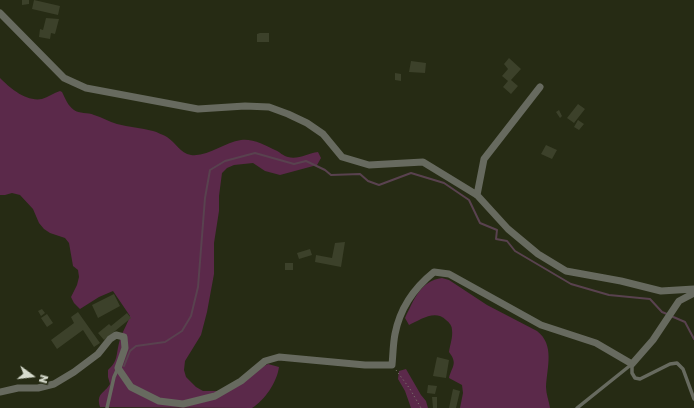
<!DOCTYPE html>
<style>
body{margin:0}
#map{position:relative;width:694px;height:408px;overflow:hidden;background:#262b14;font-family:"Golos Text",sans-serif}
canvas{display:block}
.north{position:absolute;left:12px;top:356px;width:40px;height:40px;-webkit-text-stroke:3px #262b14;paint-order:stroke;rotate:105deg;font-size:11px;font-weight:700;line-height:16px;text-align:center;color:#d7dbcd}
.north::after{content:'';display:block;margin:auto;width:14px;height:18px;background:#d7dbcd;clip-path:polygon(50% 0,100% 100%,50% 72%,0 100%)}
</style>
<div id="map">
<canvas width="694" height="408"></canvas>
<div class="north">N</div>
</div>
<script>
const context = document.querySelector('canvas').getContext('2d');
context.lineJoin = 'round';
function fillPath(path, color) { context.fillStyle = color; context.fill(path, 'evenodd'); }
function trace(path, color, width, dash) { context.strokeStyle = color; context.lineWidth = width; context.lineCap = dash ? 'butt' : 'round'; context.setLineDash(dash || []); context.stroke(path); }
const green = new Path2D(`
 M0,78C10,88 26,102 42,99C48,97 54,93 60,91L62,92C65,98 68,106 74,110C79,114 88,112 94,115C102,117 109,122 117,124C129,127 141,128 153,131C157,132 163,135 167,137C176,143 180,153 191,155C209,157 224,142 241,140C251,138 266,145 275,150C280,152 283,156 288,157C298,160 308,153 318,152L321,158L317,165L280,175L265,171L253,163L234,165L227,168L222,173L219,196V211L214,243V274L207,312L201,335L185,361L184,370L186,377L196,387L203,391H218L268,364L279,367C277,382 265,400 252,408L100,407C96,393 104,394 110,384L108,377V370C118,361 116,355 119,343C121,334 127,325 130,316L113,291L99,297L80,309L74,303L71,297L77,285L79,277L78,270L73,266L69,243L65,238L50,233L44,229L39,223L33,209L20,195L12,193L5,195H0Z
 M442,278L449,280L487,305L537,331C555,345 547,367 546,387C546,394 549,401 550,408H460L463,393L462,385L449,378C452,366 458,364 449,352C450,345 453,337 452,330C452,326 450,323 446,320C435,309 420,320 409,325L405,318C414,300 420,281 442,278Z
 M406,369L421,395L426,401L428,408H411L405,391L398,379L399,371Z`);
const stream = new Path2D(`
 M671,316L685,322L694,339
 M124,366L130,351L136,346L165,342L182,331L191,316L198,287L205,198L210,170L225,161L255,153L294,164L306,161L325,170L331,175L360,174L368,181L379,185L411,173L444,183L469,200L480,223L497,230L496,239L507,241L515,251L571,284L609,295L650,299L662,312L667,314`);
const building = new Path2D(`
 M22,0H29V4L22,5Z
 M34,0L60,6L58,15L32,9Z
 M46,18L59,19L55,34L51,33L50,39L39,37L40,29L43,30Z
 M260,33H269V42H257V34Z
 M509,58L521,69L511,80L518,86L511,94L503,87L508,81L502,76L508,69L504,64Z
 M411,61L426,63L425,73L409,72Z
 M395,73L401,74V81L395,80Z
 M578,104L585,109L574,123L567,118Z
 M559,110L562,116L560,118L556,112Z
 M578,120L584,124L579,130L574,127Z
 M546,145L557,150L552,159L541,154Z
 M345,242L341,267L315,262L316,255L332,258L335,243Z
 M310,249L312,255L299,259L297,253Z
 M285,263H293V270H285Z
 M114,294L120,306L98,318L92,305Z
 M42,309L45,313L41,316L38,311Z
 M78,312L100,343L94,347L83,330L57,349L51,340L74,323L71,317Z
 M127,313L131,318L104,340L98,333L109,324L111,326Z
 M47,314L53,323L47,327L41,318Z
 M437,357L449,360L446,378L433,376Z
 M428,385L437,386L435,394L427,393Z
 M453,389L460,391L456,408H449Z
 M432,397H437V408H433Z`);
const path = new Path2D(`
 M396,370L410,389L421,408`);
const service = new Path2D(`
 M632,364V373L635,378L640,379L670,364L677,363L683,369L694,399
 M107,408L114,377L118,368
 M577,408L632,364`);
const minor = new Path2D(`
 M0,13L64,78L86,88L198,109L245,106L269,107L288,114L307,123L323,134L342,157L369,165L423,162L477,195L508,229L538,254L566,271L621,281L661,291L694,289
 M477,195L484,159L540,87
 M0,392L18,388H38L54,384L74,372L98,354L110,339L116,335L124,337L125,348L118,368L131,387L159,401L183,404L215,396L241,381L265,361L279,357L365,365H392C393,355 393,344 395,334C400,308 414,288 434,272L449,274L541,325L596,343L632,364L653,340L679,301L694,293`);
fillPath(green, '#5b294a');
trace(stream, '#59424f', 2);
fillPath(building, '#3c412a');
trace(path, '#838775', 1, [1, 3]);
trace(service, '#676a5f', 3.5);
trace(minor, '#676a5f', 7);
</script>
